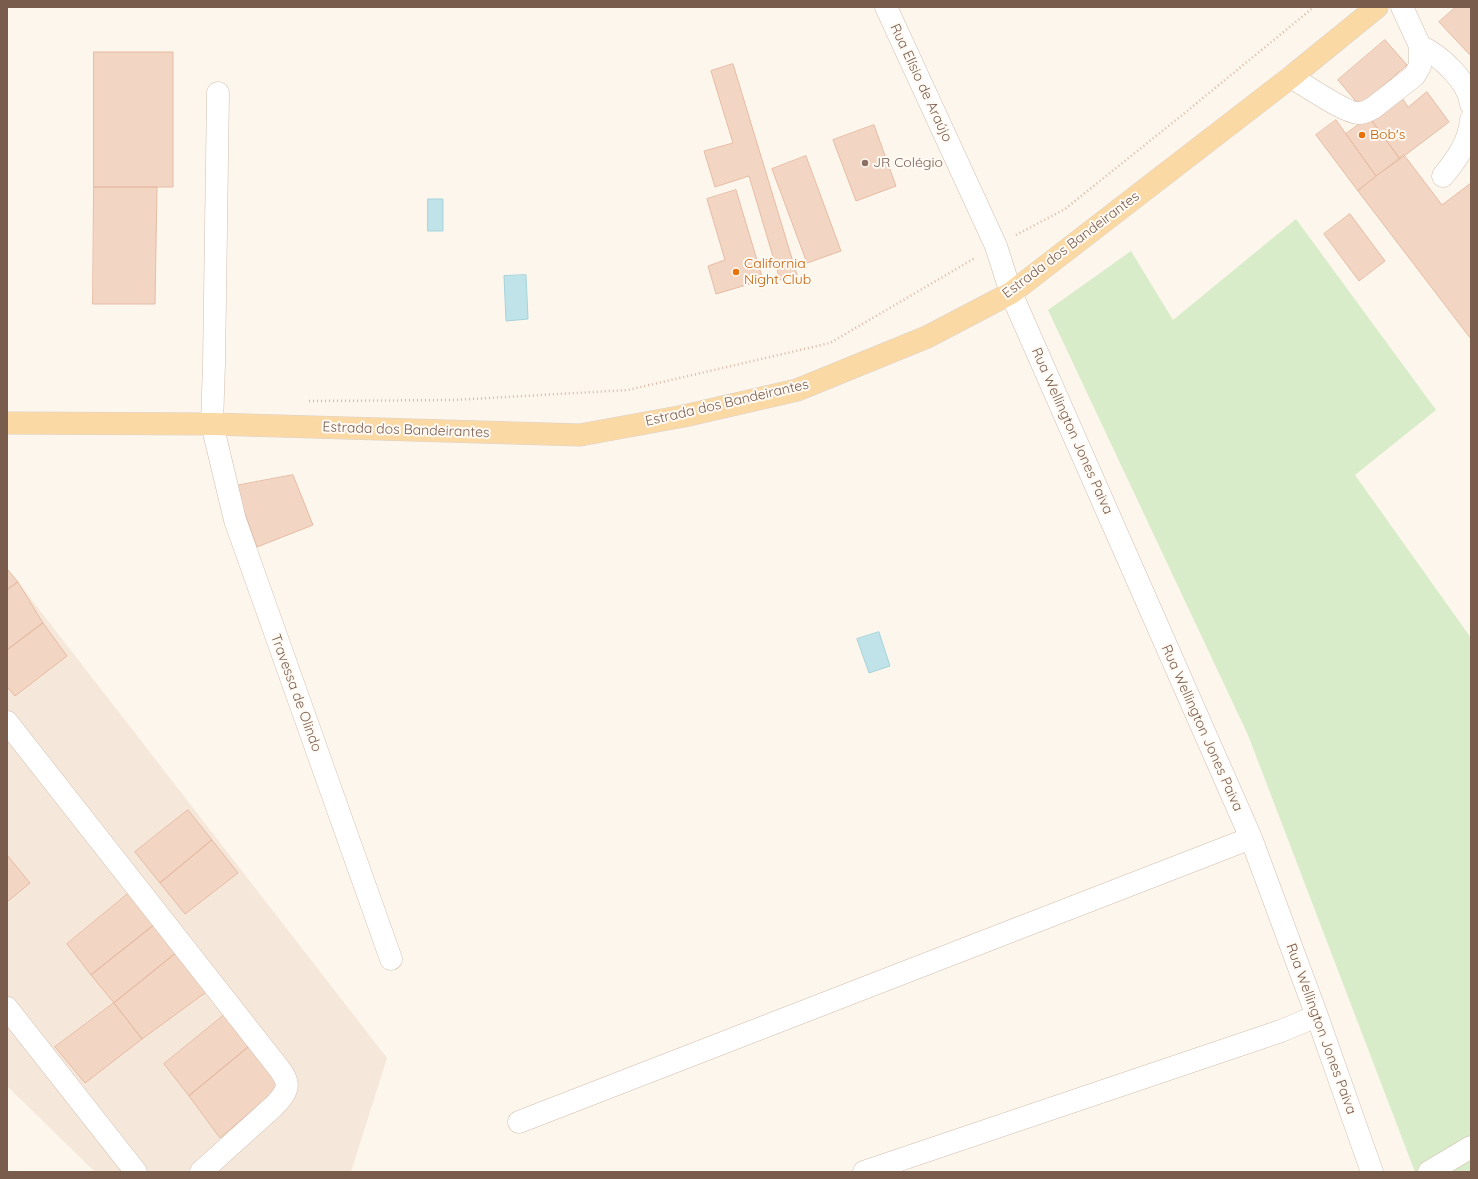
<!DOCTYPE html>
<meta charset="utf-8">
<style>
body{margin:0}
#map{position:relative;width:1478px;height:1179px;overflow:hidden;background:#fdf6ec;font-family:Quicksand,sans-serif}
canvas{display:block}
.frame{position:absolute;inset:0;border:8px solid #7a5c4d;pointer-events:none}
</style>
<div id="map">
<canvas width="1478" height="1179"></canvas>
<div class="frame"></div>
</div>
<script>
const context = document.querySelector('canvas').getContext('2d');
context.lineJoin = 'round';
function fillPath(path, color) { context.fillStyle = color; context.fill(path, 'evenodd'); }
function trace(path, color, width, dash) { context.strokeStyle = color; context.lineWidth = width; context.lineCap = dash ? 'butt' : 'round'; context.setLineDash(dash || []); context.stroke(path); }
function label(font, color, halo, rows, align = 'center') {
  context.font = font + ' Quicksand,sans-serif'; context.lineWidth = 4; context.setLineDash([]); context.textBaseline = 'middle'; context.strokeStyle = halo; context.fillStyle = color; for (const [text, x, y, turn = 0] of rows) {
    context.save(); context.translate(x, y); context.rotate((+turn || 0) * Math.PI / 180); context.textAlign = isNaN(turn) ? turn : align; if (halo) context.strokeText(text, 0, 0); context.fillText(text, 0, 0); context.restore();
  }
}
const residential = new Path2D(`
 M7,568L387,1058L351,1172H95L7,1086Z`);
const green = new Path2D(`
 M1296,219L1436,410L1355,475L1471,638V1172H1415L1248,735L1048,310L1131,251L1173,320Z`);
const water = new Path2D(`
 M428,199H443V231H428Z
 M526,275L528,319L506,321L504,276Z
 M879,632L890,666L869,673L857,639Z`);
const building = new Path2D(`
 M1456,7H1471V56L1439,22Z
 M1385,40L1407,65L1360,106L1338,80Z
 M94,52H173V187H94Z
 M733,64L797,275L780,280L749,176L715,187L704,151L733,143L711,71Z
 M1427,92L1449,122L1400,159L1369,117L1400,95L1408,107Z
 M1369,117L1400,159L1376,176L1346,134Z
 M1336,120L1376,176L1358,191L1316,135Z
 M874,125L896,186L856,201L833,140Z
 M1404,155L1442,205L1471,183V339L1358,191Z
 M806,156L841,251L807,263L772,169Z
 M94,187H157L155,304H93Z
 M736,190L763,280L716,294L708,266L725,260L707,199Z
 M1350,214L1385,261L1359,281L1324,234Z
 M293,475L313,525L257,547L235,486Z
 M7,569L18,582L7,590Z
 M18,582L43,623L7,650V590Z
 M43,623L67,656L15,696L7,687V650Z
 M188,810L212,840L160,883L135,852Z
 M212,840L238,873L185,914L160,883Z
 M7,855L30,883L7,902Z
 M129,893L154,925L91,975L67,944Z
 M154,925L176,953L114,1003L91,975Z
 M176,953L209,990L142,1039L114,1003Z
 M114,1003L142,1039L85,1083L55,1047Z
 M228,1012L252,1044L189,1096L164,1064Z
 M252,1044L284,1083L220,1138L189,1096Z`);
const path = new Path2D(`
 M1016,235L1065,209L1181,116L1314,7
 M309,401L454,400L628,390L830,343L975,258`);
const minor = new Path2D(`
 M886,7L996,246L1011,293L1251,838L1317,1016L1372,1172
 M1420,46C1441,56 1468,81 1471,104
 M1291,77C1303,84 1347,114 1359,113C1364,113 1369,110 1373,108L1414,76L1420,66V46L1402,7
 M218,93L214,364L212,424L235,520L391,959
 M1443,176C1457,159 1469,142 1471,120
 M7,722L274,1062C290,1082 292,1087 274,1106L201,1172
 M7,1008L136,1172
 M519,1122L1251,838
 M864,1172L1281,1031L1317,1016
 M1429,1172L1471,1147`);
const major = new Path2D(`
 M7,423L212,424L580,435L684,416L797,390L927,337L1011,293L1291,77L1377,7`);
const markers = [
 [1362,135,4,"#e8710a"],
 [865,163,4,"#8d6e63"],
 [736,272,4,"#e8710a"]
];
const streetNames = [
 ["Rua Elísio de Araújo",921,83,65],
 ["Estrada dos Bandeirantes",1071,245,-37],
 ["Estrada dos Bandeirantes",727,403,-13],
 ["Estrada dos Bandeirantes",406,430,2],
 ["Rua Wellington Jones Paiva",1072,431,66],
 ["Travessa de Olindo",296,693,70],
 ["Rua Wellington Jones Paiva",1202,728,66],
 ["Rua Wellington Jones Paiva",1321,1029,70]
];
const foodNames = [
 ["Bob's",1370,135],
 ["California",744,264],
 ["Night Club",744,280]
];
const educationNames = [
 ["JR Colégio",873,163]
];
fillPath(residential, '#f5e8da');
fillPath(green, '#d8ecc9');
fillPath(water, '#bfe3e8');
trace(water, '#a5d3da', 1);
fillPath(building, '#f3d5c3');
trace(building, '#e6bba3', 1);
trace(minor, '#d1beb0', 23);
trace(major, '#dad1cd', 23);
trace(path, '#d9b8a5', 2.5, [1, 3]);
trace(minor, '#fff', 22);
trace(major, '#fbd9a5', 22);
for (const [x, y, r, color] of markers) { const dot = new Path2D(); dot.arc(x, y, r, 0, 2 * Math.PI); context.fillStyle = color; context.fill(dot); trace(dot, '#fffaf3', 1.5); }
label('14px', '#7a5c4d', '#fffaf3', streetNames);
label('14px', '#c56008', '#fffaf3', foodNames, 'left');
label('14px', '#785e54', '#fffaf3', educationNames, 'left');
</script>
